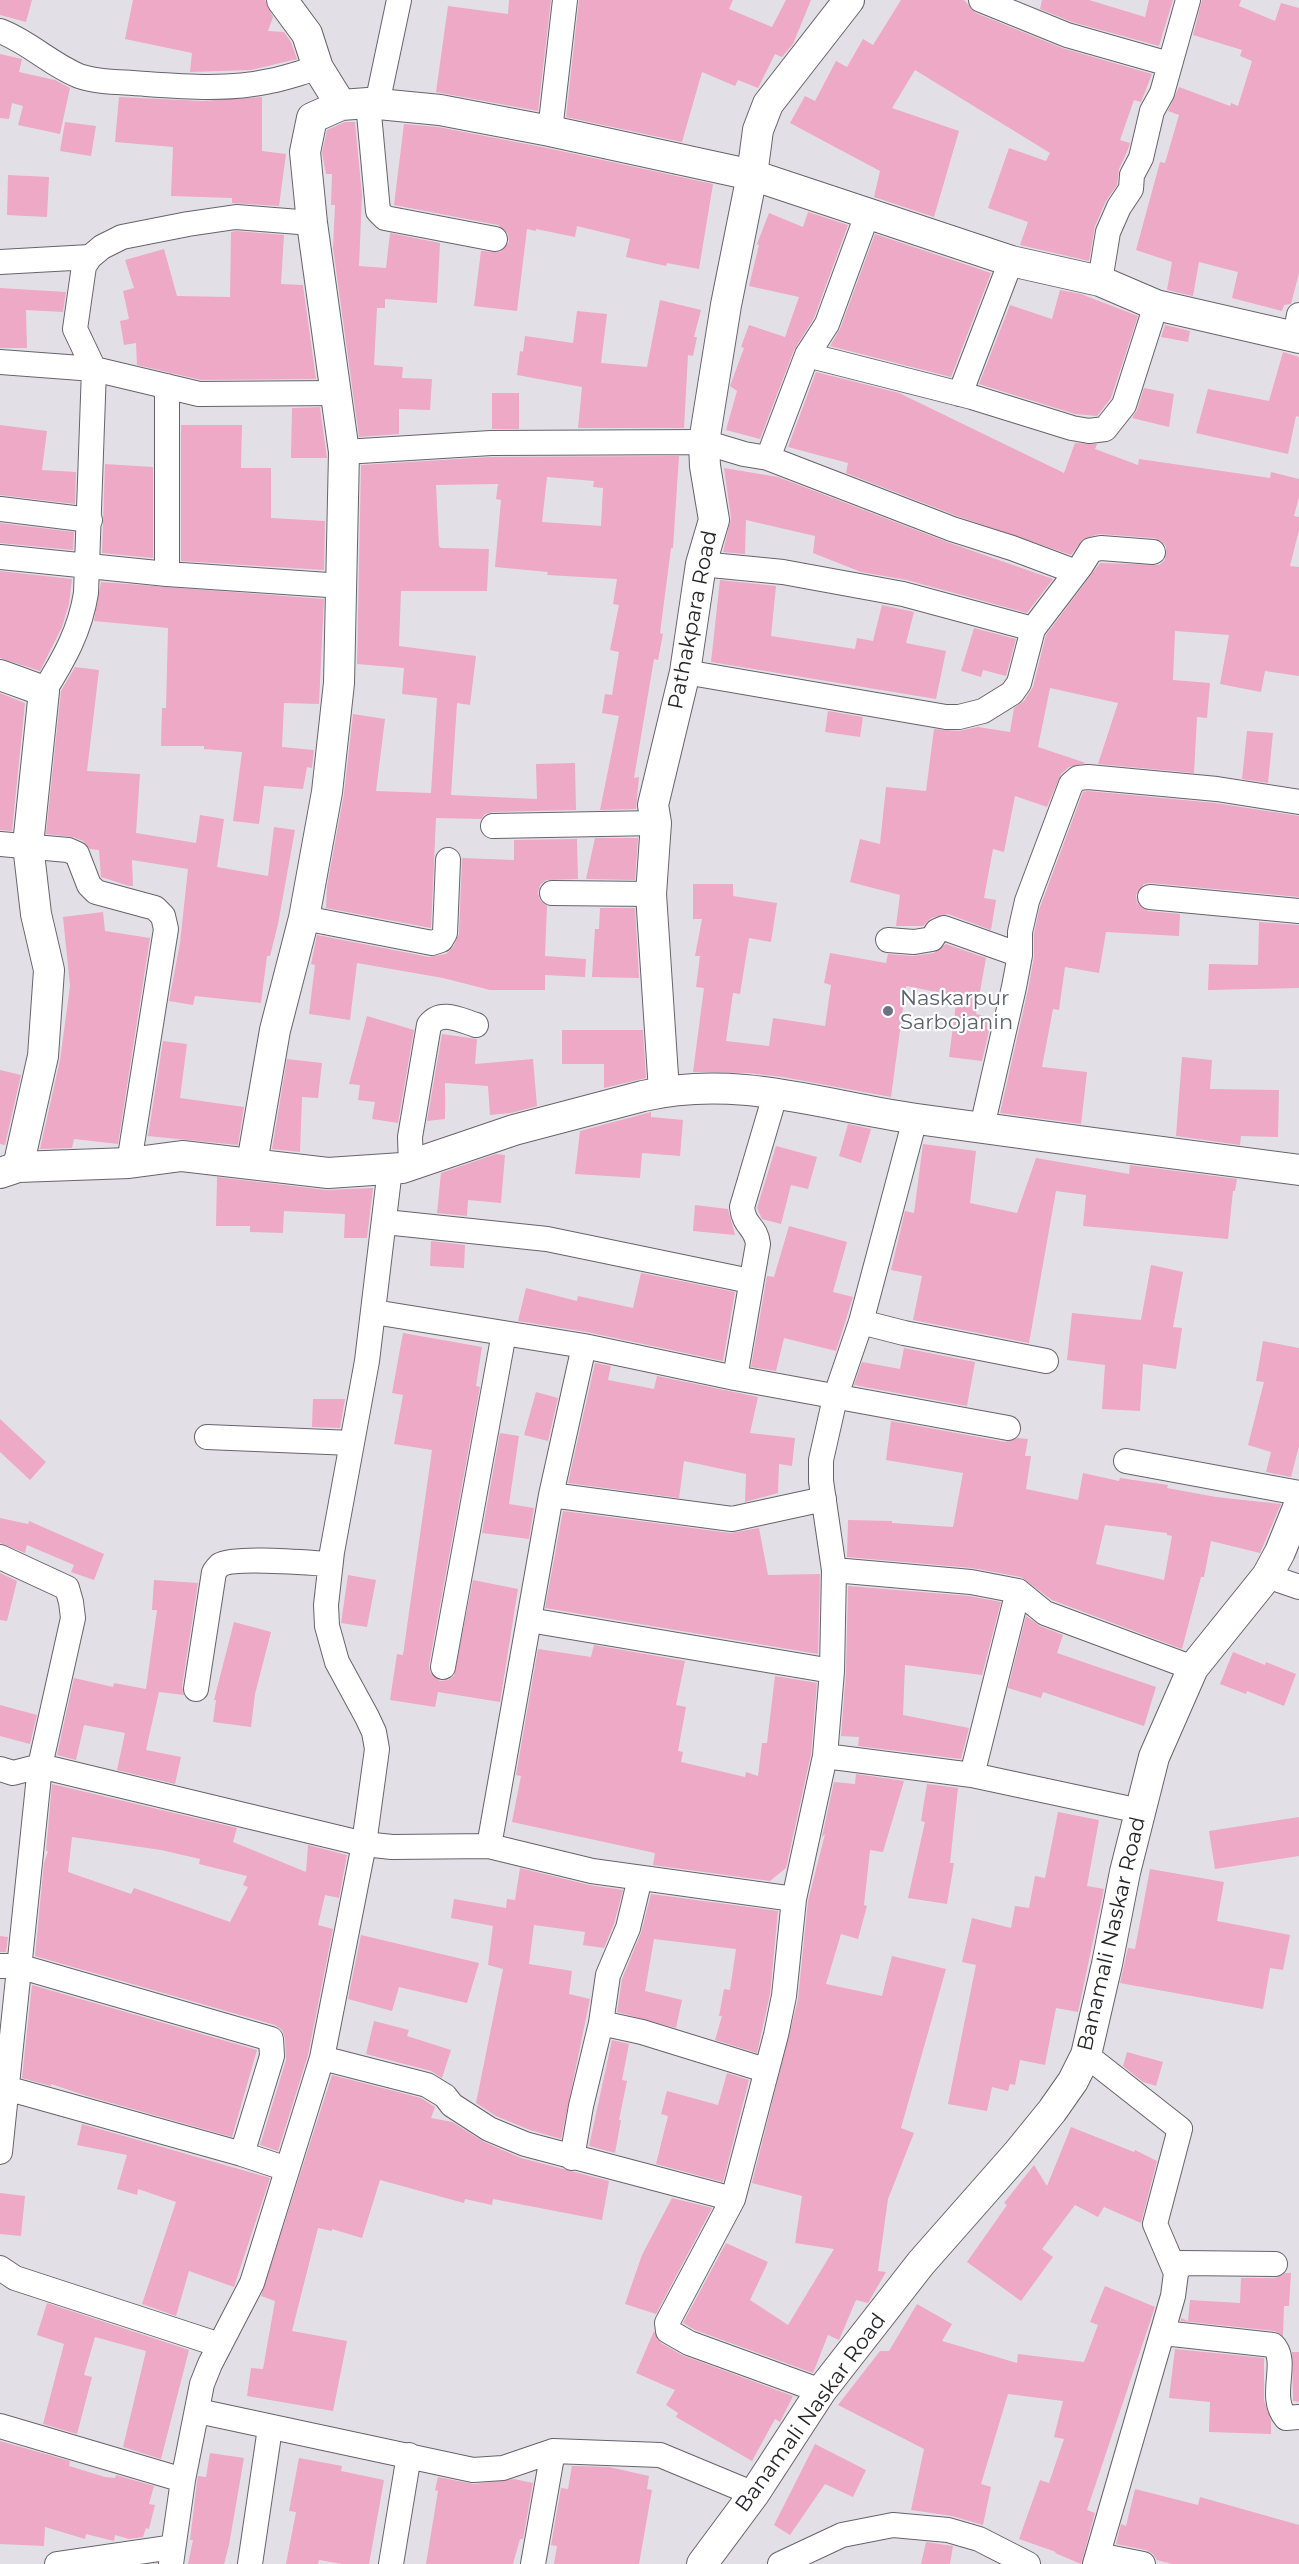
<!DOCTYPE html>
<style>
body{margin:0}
canvas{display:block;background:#e3dfe7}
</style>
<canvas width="1299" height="2564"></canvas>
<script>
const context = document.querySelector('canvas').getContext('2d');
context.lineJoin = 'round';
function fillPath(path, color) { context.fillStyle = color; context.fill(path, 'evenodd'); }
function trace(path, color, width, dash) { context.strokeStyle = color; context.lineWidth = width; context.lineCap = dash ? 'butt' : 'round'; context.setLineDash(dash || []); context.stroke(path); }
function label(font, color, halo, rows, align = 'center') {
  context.font = font + ' Montserrat,sans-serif'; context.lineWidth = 4.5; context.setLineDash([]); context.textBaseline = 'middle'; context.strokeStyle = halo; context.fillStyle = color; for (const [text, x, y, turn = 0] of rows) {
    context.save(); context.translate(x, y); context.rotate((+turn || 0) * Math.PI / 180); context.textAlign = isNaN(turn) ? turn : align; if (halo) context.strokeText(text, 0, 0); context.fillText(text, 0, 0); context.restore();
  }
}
const building = new Path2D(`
 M0,0H32L26,22L0,15Z
 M133,0H265L273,17L268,31L284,32L291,42L297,59L251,70L190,72L192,53L125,39Z
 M509,0H551L538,111L436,92L448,6L508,14Z
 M579,0H733L729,9L772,27L786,0H811L793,44L782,57L775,54L758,88L738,80L735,86L702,72L682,142L566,117Z
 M901,0H964L976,13L1062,48L1152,74L1141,102L1134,100L1120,140L1130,143L1129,147L1119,169L1117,185L1106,201L1095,226L1089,261L1020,245L1028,222L988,208L1009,148L1046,161L1050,153L915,70L892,108L959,131L934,217L874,197L880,171L790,123L805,96L815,101L836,61L847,67L863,39L873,45Z
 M1042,0H1089L1145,17L1149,0H1173L1159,46L1072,22L1040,9Z
 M1202,0H1241L1239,6L1275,21L1281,3L1299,8V273L1291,304L1284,305L1282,311L1232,298L1238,272L1199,262L1193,296L1167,290L1172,262L1136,250L1160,162L1165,163L1179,115L1168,111L1179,87L1230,106L1231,103L1238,106L1252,61L1240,56L1242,50L1193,35Z
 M0,54L22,59L19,72L55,80L70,88L60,134L18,125L23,106L12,103L9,119L0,118Z
 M119,97L202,101L262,97V151L286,154L279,206L232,203V198L171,196L173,147L115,142Z
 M65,122L96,126L91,156L60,151Z
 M345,122H355L362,195L359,266L386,268L390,233L440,243L437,303L385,299V308H377L374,365L403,367L402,378L432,379L430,410L399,409V434L359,437L333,248L335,205H331L332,174H326L322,153L327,130Z
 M404,124L438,127L547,148L713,184L699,269L667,263L666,266L626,257L630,239L577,226L575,237L536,229V231L527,229L517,311L474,306L481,251L500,252L509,242L508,234L498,225L394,205Z
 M8,175L49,177L47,217L7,215Z
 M808,212L848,225L814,318L794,350L760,439L726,430L737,391L730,386L744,348L741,347L749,325L785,337L799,297L749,286L759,245L757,244L769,213L803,227Z
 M236,231L284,235L281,284L303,285L316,379L201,380L137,365L136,343L124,345L120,321L129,319L123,291L134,288L125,260L164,249L177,296L230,297L231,232Z
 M875,234L991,273L951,377L830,346L840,329Z
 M0,288L66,292L63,312L26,310L27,348H0Z
 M1060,290L1081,294L1138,316L1111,398L1097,416L1075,414L979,384L1010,305L1052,319Z
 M660,300L701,310L694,337H697L693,356L688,355L684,428H578L582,387L517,375L520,351L523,352L525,336L573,343L577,311L607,314L601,363L647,367Z
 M1165,325L1190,331L1188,342L1161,337Z
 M1283,352L1299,357V417L1296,416L1288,454L1196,433L1208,389L1269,401Z
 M816,372L899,393L1064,473L1075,443L1097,444L1095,449L1138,465L1139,459L1270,478L1271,472L1299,479V497L1294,516L1299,517V530L1290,566L1299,567V676L1265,671L1261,692L1220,684L1229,635L1175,631L1173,680L1210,683L1207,718L1197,717L1194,773L1098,764L1118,703L1050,688L1038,747L1086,763L1069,767L1061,774L1047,807L1015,796L1004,852L993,849L984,898L996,900L991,930L948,914L931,918L923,926H896L900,895L850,882L860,839L880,844L886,787L926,791L934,729L959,731L978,727L1010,732L1014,708L1024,701L1033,687L1046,635L1100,563L1159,565L1165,560L1166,546L1161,541L1154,538L1099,534L1083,539L1071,555L957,516L846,473L848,463L788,447Z
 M1144,388L1174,394L1169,427L1132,418L1137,410Z
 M492,393H519V429H492Z
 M320,407L327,458H291L292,408Z
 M0,425L47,431L42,470L76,472L75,504L0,495Z
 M181,425H242L241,468H271V518L325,521L324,570L181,561Z
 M679,456L673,548H671L660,633L663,634L658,660L654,659L634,778L639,777L636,809L600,810L619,716L602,713L605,694L612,695L619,652L610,650L619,605L613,604L617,579L547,575L548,572L495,567L501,500L496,499L498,484L436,485L439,546L441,548L489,549L487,591H401L399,646L476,656L470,705L457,703L451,795L537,799L536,764L575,763L576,810L493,812L485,814L481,819L436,818L431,928L326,908L327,886L344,794L353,714L385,719L376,791L431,793L437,698L402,694L404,668L357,664L361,465L491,457ZM547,477L594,481L593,487L603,488L601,526L542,522Z
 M105,464L153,467V558L102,553Z
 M724,468L778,477L947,542L1053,579L1027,613L907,580L861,572L813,553L815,536L746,520L745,554L723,552L731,518Z
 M0,523L74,532L73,550L0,543Z
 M0,571L72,579L69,604L62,627L40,671L0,658Z
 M720,580L776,586L771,636L855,649L857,638L873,641L882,605L914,612L906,643L946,651L936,699L711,662Z
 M101,582L324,599L319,704L284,703L282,747L314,750L312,768L307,767L303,789L264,786L259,824L233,821L242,752L204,749V746H161L162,708H166L168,628L94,621Z
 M974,628L1016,639L1006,676L983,670L981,677L961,671Z
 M75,667L99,670L87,771L140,774L136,833L196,843L200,815L224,819L217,867L268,876L274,827L295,830L278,924L270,956H267L261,1003L195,996L193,1005L169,1001L180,943L188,869L132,860L133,886H129L101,877L99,850L90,849L83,841L73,837L46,834L61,691Z
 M0,693L25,703L12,831L0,830Z
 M828,711L863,717L860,737L825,732Z
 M1247,731L1273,733L1268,783L1242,779Z
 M1088,791L1215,803L1299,816V897L1151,883L1144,884L1136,895L1137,903L1148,911L1180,914L1179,936L1106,932L1099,973L1065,967L1059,1010L1053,1009L1042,1067L1087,1072L1081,1124L1000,1113L1028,990L1034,957V934L1039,910L1083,792Z
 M595,838H638L635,880L586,879Z
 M577,839L578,879L546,880L540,885L538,893L540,900L547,906L545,956L586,959L585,977L545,975V990H490L443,978L357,963L350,1020L309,1014L315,965L311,964L317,935L429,957L446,954L453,947L459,934L462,858L514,860V840Z
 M693,884H733V896L777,903L771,942L749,938L740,994L733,993L726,1041L769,1046L773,1018L825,1026L831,985L824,983L830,953L886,963L888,954L913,956L934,953L946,944L986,958L976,1014L992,1018L982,1061L949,1057L957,996L906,986L891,1097L783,1077L748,1073L693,1072L704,988L696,987L700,956H695L702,919H693Z
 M600,908H635L639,978L592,977L595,929H599Z
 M103,912L105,931L150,938L118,1144L74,1139L72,1148L40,1149L60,1060L70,986L63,917Z
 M1259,922L1299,925V988L1208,990L1209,964L1258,965Z
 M367,1016L414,1030L398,1123L372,1119L375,1102L358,1100L360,1085L349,1084Z
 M562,1030H643L646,1078L604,1088V1064H562Z
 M442,1034L477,1039L475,1064L533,1059L537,1106L511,1113L490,1115L488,1086L445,1083V1119L427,1121Z
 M163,1041L187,1044L180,1098L244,1107L238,1145L148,1136Z
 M1182,1057L1212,1060L1210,1089L1279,1090L1278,1137L1241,1136L1240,1145L1176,1136Z
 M287,1059L322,1063L318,1098L302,1097L300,1152L272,1149Z
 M0,1070L21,1075L5,1145L0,1144Z
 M651,1112V1117L683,1120L680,1156L642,1153L640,1178L575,1174L580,1131Z
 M848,1124L871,1129L861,1163L839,1156Z
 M923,1144L976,1151L970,1203L1017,1213L1036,1158L1129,1174L1130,1165L1237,1179L1235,1191H1233L1228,1239L1083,1226L1086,1195L1056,1191L1029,1343L913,1320L922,1276L891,1270L905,1211L914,1213Z
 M776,1146L817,1157L808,1189L791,1185L781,1224L762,1219L757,1208Z
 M496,1154L505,1155L501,1203L468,1200L467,1216L437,1213L441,1173Z
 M217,1177L326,1190L373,1188L367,1238H344L345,1214L284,1211L283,1233L250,1232V1226H216Z
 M695,1205L728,1209L735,1235L693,1231Z
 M789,1226L847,1242L833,1292L853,1297L836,1351L784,1338L776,1371L751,1367L767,1276L774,1277Z
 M431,1241L465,1245L464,1268L430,1266Z
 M1151,1265L1183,1272L1173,1327L1182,1328L1176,1369L1143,1364L1140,1411L1102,1409L1105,1365L1067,1360L1072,1313L1141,1320Z
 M641,1273L735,1292L723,1361L587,1332L518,1321L526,1288L577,1301L578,1296L633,1308Z
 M403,1333L482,1347L476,1386L480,1387L429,1665L430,1672L440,1681L448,1680L454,1676L473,1580L518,1589L500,1702L438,1692L435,1707L390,1700L397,1654L403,1655L432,1450L394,1444L403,1395L392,1393Z
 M1263,1341L1299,1348V1446L1291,1477L1266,1472L1271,1452L1248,1445L1264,1382L1256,1381Z
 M904,1348L975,1362L967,1406L854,1385L862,1362L900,1369Z
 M595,1363L611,1366L608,1380L654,1389L657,1376L758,1397L750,1433L795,1438L792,1466L779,1464L778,1493L745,1502L746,1474L684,1461L679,1498L568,1483Z
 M536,1392L558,1398L548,1441L524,1435Z
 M313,1399H345L340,1428L312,1427Z
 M0,1419L46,1462L30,1480L0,1452Z
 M891,1421L1005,1442L1018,1438L1028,1439L1025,1456H1031L1026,1489L1078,1500L1083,1473L1119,1481L1120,1478L1168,1485L1167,1488L1216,1497L1281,1504L1260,1553L1211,1541L1204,1577H1201L1182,1649L1052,1600L1021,1577L972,1568L847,1557L848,1520L892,1521V1523L953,1527L963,1473L886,1460ZM1105,1525L1167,1533V1535L1172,1536L1164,1580L1096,1564Z
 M500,1433L519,1436L509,1504L534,1508L529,1539L482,1533Z
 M563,1511L730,1533L759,1528L768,1575L820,1574L818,1654L545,1608Z
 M0,1518L28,1524L29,1521L104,1554L94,1580L71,1572L74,1565L27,1545L25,1553L0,1543Z
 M0,1573L17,1581L7,1621L0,1620Z
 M348,1575L376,1580L367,1627L341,1623Z
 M154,1580L198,1583L182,1687L184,1695L159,1692L146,1750L181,1757L175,1784L117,1770L125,1733L84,1725L76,1760L57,1755L74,1678L113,1687L114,1683L146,1689L157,1610H152Z
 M848,1586L969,1596L1001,1602L982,1675L905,1665L903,1715L969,1728L961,1759L858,1746L859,1737L841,1736L846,1672Z
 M1026,1616L1040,1626L1063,1635L1057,1653L1156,1687L1144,1726L1043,1692L1041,1698L1008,1688Z
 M234,1622L271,1632L255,1694L251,1727L213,1722L216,1700H214Z
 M594,1645L685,1661L676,1705L686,1707L678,1751L683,1752L681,1762L745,1777L746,1772L758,1776L762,1743H767L775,1676L817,1683L811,1754L786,1868L770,1881L653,1865L655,1853L512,1822L521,1776L516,1775L538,1649L591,1657Z
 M1233,1652L1265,1665L1266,1662L1296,1674L1284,1706L1247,1691L1246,1694L1220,1684Z
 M0,1705L37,1715L30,1744L0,1736Z
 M856,1774L904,1781L883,1852L870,1850L864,1905L867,1906L858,1939L841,1934L826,1984L882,1996L892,1956L946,1969L901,2128L914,2133L888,2199L878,2271L886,2272L868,2303L856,2300L839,2340L828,2335L813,2373L695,2330L683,2323L726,2243L768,2262L750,2300L788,2325L834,2249L795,2243L802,2196L752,2183L798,1999L808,1901L825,1834L822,1837L834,1782L855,1784Z
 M52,1784L237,1828L233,1842L306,1872L308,1845L347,1855L339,1898L325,1895L318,1925L333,1929L308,2055L278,2151L260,2145L286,2060L285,2038L282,2030L275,2025L35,1956L44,1863L48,1851H46ZM72,1837L161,1850L200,1859L199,1864L247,1876L243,1885L248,1887L230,1922L134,1888L131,1894L68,1872Z
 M927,1784L958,1788L950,1863H954L947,1904L908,1898L925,1822L921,1821Z
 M1058,1812L1099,1820L1087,1886L1104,1889L1078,2012L1056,2008L1045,2065L1020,2060L1015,2085L1010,2084L1008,2091L992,2087L987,2111L948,2104L976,1965L962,1962L972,1918L1011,1928L1015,1906L1029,1908L1035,1876L1045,1878Z
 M1299,1817V1856L1215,1869L1209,1831Z
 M520,1868L589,1885L623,1890L614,1924L604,1948L583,1945L585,1932L534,1925L529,1964L572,1971L569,1994L590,1999L561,2139L530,2130L496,2116L476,2103L503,1969L488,1965L493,1926L451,1918L454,1899L506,1908L507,1899L515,1900Z
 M1150,1869L1224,1882L1217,1921L1290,1935L1283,1970L1270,1968L1263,2009L1120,1983L1128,1948L1135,1949Z
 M651,1894L778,1911L770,1994L757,2053L715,2040L722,2016H719L724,1989L730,1990L736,1949L654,1939L645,1991L682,2000L676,2028L617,2012L622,1979L641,1933Z
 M361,1935L479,1963L467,2003L399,1987L392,2011L348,1999Z
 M0,1936L8,1937L6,1952H0Z
 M32,1985L257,2050L232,2137L87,2096L51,2084V2086L22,2078Z
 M374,2021L409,2030L407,2036L451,2050L442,2078L431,2071L366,2054Z
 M612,2040L629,2044L622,2080L627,2081L619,2120H621L615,2153L589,2146Z
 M1127,2052L1163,2062L1156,2086L1143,2082L1123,2066Z
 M727,2073L749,2080L723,2182L656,2164L668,2116L661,2114L667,2091L718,2105Z
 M332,2075L421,2098L435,2107L431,2118L452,2122L484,2142L521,2158L609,2181L602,2220L493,2199L492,2205L465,2199L464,2203L380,2180L362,2238L332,2229V2231L318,2228L292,2331L347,2341L333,2411L247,2396L251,2368L263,2369L275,2301L261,2296Z
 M82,2124L270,2178L234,2287L189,2271L176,2316L142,2304L176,2202L138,2189L137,2195L117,2189L127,2155L77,2145Z
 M1071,2127L1134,2152L1135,2150L1157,2161L1141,2223L1104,2207L1098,2217L1075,2205L1042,2249L1053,2257L1021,2301L967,2262L1007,2205L1004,2203L1034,2165L1047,2186Z
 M0,2193L25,2196L21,2236L0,2234Z
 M672,2198L712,2208L656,2314L625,2304L642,2255Z
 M1286,2273H1291L1289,2306H1284L1283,2336L1275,2331L1181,2321V2318L1188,2321L1190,2300L1240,2303L1241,2278H1275Z
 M1105,2286L1155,2307L1087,2510L1095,2513L1081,2564L1055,2553L1056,2552L1019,2539L1040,2480L1049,2483L1064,2439L1054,2437L1063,2401L1008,2394L981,2484L991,2487L983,2525L952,2516L911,2510L924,2449L838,2405L880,2351H889L917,2304L952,2324L942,2341L1017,2363L1018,2354L1084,2362L1098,2325L1090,2322Z
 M47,2303L189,2350L161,2459L123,2447L146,2351L95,2337L84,2375L92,2377L77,2434L43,2424L64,2344L37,2335Z
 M654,2331L661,2343L682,2355L793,2396L780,2422L775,2419L752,2461L676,2417L678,2413L666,2405L675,2390L636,2373Z
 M1175,2349L1264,2358V2400L1271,2421V2434L1209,2432L1210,2402L1169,2398Z
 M1292,2352H1299V2402L1293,2401V2398Z
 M0,2441L70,2461L69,2466L105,2477L115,2478L116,2475L154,2486L149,2504L155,2505L149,2529L146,2528L143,2537L129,2539L115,2535L114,2541L86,2534L85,2539L45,2527L44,2546L0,2544Z
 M815,2444L866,2470L853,2497L825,2484L790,2535L774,2525Z
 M210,2453L244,2458L229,2545L224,2564H188L193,2540H190L197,2482L198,2476L206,2477Z
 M299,2458L342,2466L341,2471L384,2480L369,2564H342L319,2560L318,2564H286L296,2512L289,2511Z
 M572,2466L609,2467L649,2476L647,2489L652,2490L639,2564H554L557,2546L551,2545L561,2488L568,2489Z
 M438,2477L474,2484L514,2479L533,2483L523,2539H520L513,2564H426L438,2491L435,2490Z
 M1135,2489L1198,2505L1200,2497L1299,2525V2564H1172L1157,2560L1153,2554L1146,2550L1116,2544L1121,2524L1126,2526Z
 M926,2542L953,2546L950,2564H921Z`);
const minor = new Path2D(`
 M981,0L1067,35L1169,64
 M0,31C29,42 50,64 79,76C96,82 115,82 133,83C177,86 227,91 270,81C286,78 302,72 318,68
 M368,103L378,211L385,218L495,239
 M377,104L399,0
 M550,131L565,0
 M0,262L90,257
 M1100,281L1108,232L1119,207L1131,189L1132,175L1141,158L1152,111L1162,93L1188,0
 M1295,336L1299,315
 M807,355L972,397L1072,428L1089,431L1105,429L1124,405L1156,305
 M0,362L94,369L199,394L337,393
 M167,386V574
 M960,394L1011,261
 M344,452L491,443L704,442L744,454L768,458L952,529L1012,548L1076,572
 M768,458L807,355L827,324L867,215
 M0,509L90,520
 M0,557L167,574L343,586
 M701,564L783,572L903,594L1033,629
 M685,672L946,717H959L983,711L1012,693L1019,683L1033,629L1081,566L1091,550L1101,548L1153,552
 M44,691C64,659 80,631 86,593L94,369L75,329L84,266L90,257L102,247L122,237L188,224L236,217L312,223
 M493,826L656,823
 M0,844L68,850L77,854L89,885L96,892L155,908L163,916L166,929L129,1163
 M552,893L651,894
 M1150,897L1299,911
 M304,918L432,943L441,940L445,933L448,860
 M888,940L914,942L932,939L937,931L944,928L1020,955
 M982,1127L1014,987L1020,955V932L1027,901L1071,784L1078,778L1088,777L1217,789L1299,802
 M411,1165L410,1137L429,1025C441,1009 460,1020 476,1025
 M385,1222L547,1239L750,1281
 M374,1312L584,1346L735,1378L1008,1428
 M861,1322L904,1333L1046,1361
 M735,1378L758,1244C756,1226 744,1227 742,1207L776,1092
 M207,1437L352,1443
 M1126,1461L1299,1493
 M551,1495L732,1519L824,1499
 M0,1557L67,1588L71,1602L73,1618L40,1766L0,2152
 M834,1570L971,1582L1018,1591L1045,1613L1193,1668
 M1267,1576L1299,1587
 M529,1620L832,1671
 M443,1667L504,1333
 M196,1689L214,1572C214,1571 220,1565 220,1565C235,1556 310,1563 330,1564
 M825,1756L972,1775L1140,1811
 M0,1769L13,1773L40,1766L364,1844L392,1847L489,1846L592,1871L794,1899L825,1756L832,1671L834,1570L821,1481V1460L835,1398L861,1322L915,1119
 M972,1775L1018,1591
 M489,1846L551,1495L584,1346
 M0,1966H18L271,2039L272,2056L242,2154
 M601,2023L642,2032L765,2070
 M1086,2055L1180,2129L1155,2224L1176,2273
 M322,2058L427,2085L445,2096L452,2105L489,2129L525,2144L733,2199L667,2323L668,2331L689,2343L821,2391
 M6,2088L242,2154L287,2169
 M572,2158L581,2106L601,2023L608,1975L628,1928L640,1878
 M733,2199L776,2035L784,1996L794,1899
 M0,2268L15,2278L220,2345
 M1163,2333L1273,2345C1290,2362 1267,2396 1286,2418L1299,2417
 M198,2411L473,2470L503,2468L553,2451L660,2455L754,2494
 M0,2426L183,2480
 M1098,2555L1143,2564
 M57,2564L173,2547
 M171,2564L183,2480L202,2384L210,2364L252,2283L322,2058L364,1844L377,1749L374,1732L367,1717L337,1662L327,1626L326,1605L332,1552L367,1361L390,1169
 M250,2564L270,2428
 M391,2564L409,2455
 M533,2564L553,2451
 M780,2564L842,2535L893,2525L948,2530L979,2539L1028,2564
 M1095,2564L1173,2296L1176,2273L1182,2263L1275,2264`);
const tertiary = new Path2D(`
 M282,0L307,34L318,68L341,105
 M0,675L44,691L28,845L36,914L49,970L43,1056L18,1167
 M664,1091L651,894L656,823L653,805L685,672L701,564L714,520L705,466L704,442L726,305L752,175L758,130L768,104L849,0
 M252,1163L275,1030L304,918L327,792L339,683L344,452L312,223L305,152L312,118L341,105L368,103L440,110L550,131L752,175L1011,261L1100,281L1156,305L1299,338
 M0,1173L18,1167L129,1163L182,1156L328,1173L402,1168L514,1130L643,1096C740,1074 823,1106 917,1119C1044,1137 1172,1153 1299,1170
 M702,2564L754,2494L821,2391L921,2263L1017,2154L1052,2111L1073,2081L1086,2055L1107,1964L1125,1872L1154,1757L1193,1668L1267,1576L1280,1552L1299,1505`);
const markers = [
 [888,1011,6,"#6b7280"]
];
const streetNames = [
 ["Pathakpara Road",693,620,-79],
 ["Banamali Naskar Road",1112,1934,-77],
 ["Banamali Naskar Road",811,2413,-54]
];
const worshipNames = [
 ["Naskarpur",900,999],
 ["Sarbojanin",900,1023]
];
fillPath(building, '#eda9c6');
trace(minor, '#66646a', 26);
trace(tertiary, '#66646a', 32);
trace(minor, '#fff', 24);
trace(tertiary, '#fff', 30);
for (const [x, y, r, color] of markers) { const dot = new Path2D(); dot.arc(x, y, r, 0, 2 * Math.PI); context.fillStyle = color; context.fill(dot); trace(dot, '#fff', 2); }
label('21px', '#272528', '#fff', streetNames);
label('21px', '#5b616d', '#fff', worshipNames, 'left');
</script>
